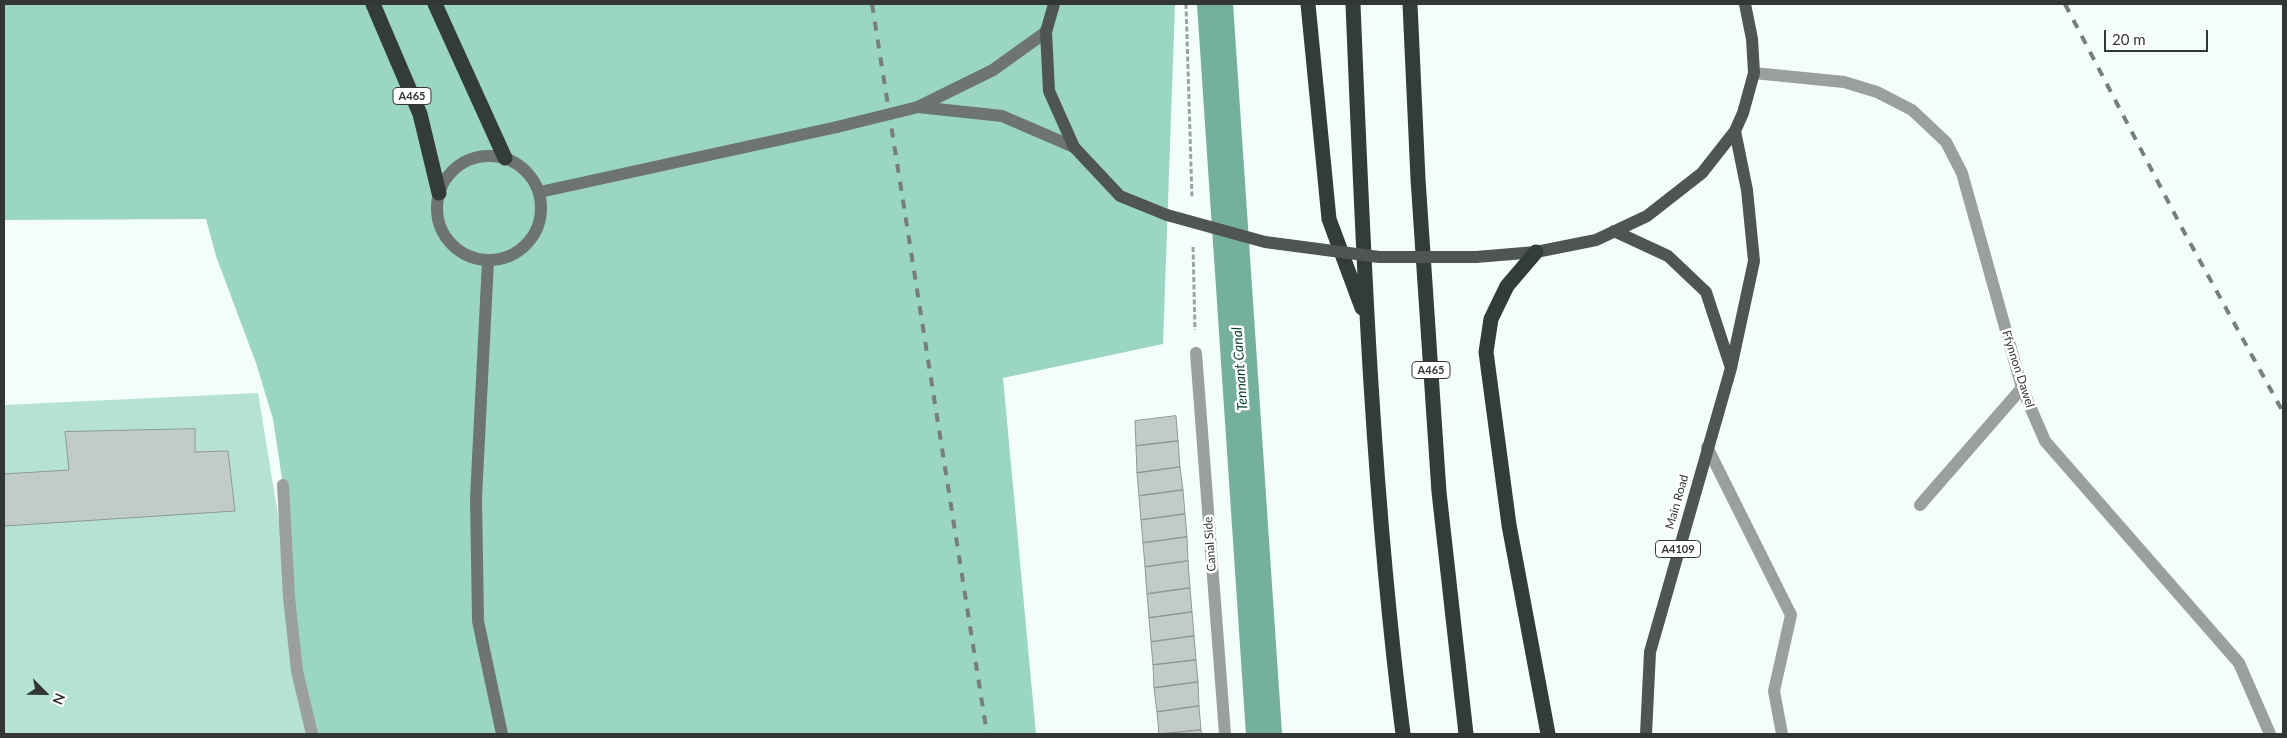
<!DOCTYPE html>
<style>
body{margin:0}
#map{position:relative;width:2287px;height:738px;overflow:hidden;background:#f3fefa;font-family:Lato,sans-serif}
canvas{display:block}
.frame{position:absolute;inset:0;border:5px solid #323634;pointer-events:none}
.north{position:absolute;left:20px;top:668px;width:50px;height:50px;-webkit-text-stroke:4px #fff;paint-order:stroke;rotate:113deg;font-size:14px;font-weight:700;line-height:20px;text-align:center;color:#323634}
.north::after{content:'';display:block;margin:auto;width:18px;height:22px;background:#323634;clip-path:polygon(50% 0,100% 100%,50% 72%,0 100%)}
.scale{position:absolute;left:2104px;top:30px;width:104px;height:22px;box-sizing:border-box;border:2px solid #323634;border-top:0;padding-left:6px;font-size:15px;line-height:18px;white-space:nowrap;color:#323634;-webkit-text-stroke:4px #fff;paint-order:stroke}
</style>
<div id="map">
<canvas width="2287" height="738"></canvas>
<div class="frame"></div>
<div class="north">N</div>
<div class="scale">20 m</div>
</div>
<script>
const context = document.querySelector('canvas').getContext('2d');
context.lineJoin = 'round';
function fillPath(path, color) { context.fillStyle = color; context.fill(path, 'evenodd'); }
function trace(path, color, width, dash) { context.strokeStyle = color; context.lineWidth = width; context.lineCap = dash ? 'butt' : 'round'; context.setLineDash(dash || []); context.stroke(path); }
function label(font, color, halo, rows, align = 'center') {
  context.font = font + ' Lato,sans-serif'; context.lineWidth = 5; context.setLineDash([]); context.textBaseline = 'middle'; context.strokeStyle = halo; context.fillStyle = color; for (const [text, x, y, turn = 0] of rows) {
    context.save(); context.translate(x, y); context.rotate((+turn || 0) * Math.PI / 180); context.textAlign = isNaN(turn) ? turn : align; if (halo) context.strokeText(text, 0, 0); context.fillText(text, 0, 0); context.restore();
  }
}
const green = new Path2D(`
 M258,393L314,734H4V405Z`);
const forest = new Path2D(`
 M4,4H1175L1163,344L1003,378L1036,734H312L297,671L283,485L273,419L256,363L216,256L206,219L4,220Z`);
const canal = new Path2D(`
 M1215,4L1264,734`);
const building = new Path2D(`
 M1176,416L1178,441L1136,446L1135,421Z
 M195,429V452L228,451L235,511L4,526V474L69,470L65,432Z
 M1178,441L1180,467L1137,473L1136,446Z
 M1180,467L1183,490L1139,496L1137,473Z
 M1183,490L1185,514L1141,520L1139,496Z
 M1185,514L1187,537L1143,543L1141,520Z
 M1187,537L1188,561L1145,567L1143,543Z
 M1188,561L1190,588L1147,594L1145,567Z
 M1190,588L1192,612L1149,618L1147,594Z
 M1192,612L1194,636L1151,642L1149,618Z
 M1194,636L1196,660L1153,665L1151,642Z
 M1196,660L1198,682L1154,688L1153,665Z
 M1198,682L1199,706L1157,712L1154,688Z
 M1199,706L1201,730L1159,734L1157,712Z
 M1201,730L1202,734H1161Z`);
const path = new Path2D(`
 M1186,4L1192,198
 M1193,247L1195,330`);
const lane = new Path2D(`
 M1707,447L1791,615L1774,691L1782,734
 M283,485L289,597L297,671L312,734
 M1920,505L2022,388`);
const street = new Path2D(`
 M1754,73L1844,82L1877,92L1912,110L1946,142L1962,173L2022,388L2045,441L2239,663L2270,734
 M1196,353L1225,734`);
const secondary = new Path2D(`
 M918,107L1002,116L1074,147
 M918,107L993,70L1046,32
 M437 208a52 52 0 1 1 104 0a52 52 0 1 1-104 0Z
 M540,192L837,127
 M488,261L476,498L478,621L502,734`);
const primary = new Path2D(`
 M1054,4L1046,32L1049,91L1074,147L1120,196L1167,215
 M1614,231L1668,256L1706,292L1731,368
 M1476,257L1536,252L1596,240L1647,216L1702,173L1735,131L1743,113L1754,73L1752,39L1745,4
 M1646,734L1650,652L1731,368L1754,261L1747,190L1735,131`);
const highway = new Path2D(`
 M373,4L420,114L439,193
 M435,4L505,158
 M1308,4L1329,219L1362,308
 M1353,4C1363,248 1372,492 1403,734
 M1410,4L1418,179L1439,492L1466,734
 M1536,252L1507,286L1491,319L1486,352L1509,525L1548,734`);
const rail = new Path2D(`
 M872,4L987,734
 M2065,4L2183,230L2283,412`);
const secondaryBridge = new Path2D(`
 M837,127L918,107`);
const primaryBridge = new Path2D(`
 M1167,215L1265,242L1379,257H1476`);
const shields = [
 [412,96,38],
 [1431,370,38],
 [1678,549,45]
];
const shieldNames = [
 ["A465",412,96],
 ["A465",1431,370],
 ["A4109",1678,549]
];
const streetNames = [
 ["Ffynnon Dawel",2018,369,72],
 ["Main Road",1677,502,-74],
 ["Canal Side",1210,544,-94]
];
const waterNames = [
 ["Tennant Canal",1240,369,-94]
];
fillPath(green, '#b5e2d3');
fillPath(forest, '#9ad6c2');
trace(canal, '#74b09d', 36);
fillPath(building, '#c1ccc8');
trace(building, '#8e9995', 1);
trace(path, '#9ba3a0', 3, [5, 2.5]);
trace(lane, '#9b9f9e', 12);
trace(street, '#9b9f9e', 12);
trace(secondary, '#6d7471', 12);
trace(primary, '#4e5553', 12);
trace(highway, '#333c39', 15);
trace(rail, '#777e7b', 4, [9, 9]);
trace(secondaryBridge, '#6d7471', 12);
trace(primaryBridge, '#4e5553', 12);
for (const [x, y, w] of shields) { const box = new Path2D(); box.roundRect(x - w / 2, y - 8.5, w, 17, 4); context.fillStyle = '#fff'; context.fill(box); trace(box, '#323634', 1); }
label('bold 11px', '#323634', null, shieldNames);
label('12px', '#323634', '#fff', streetNames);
label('italic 14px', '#083f32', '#fff', waterNames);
</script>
